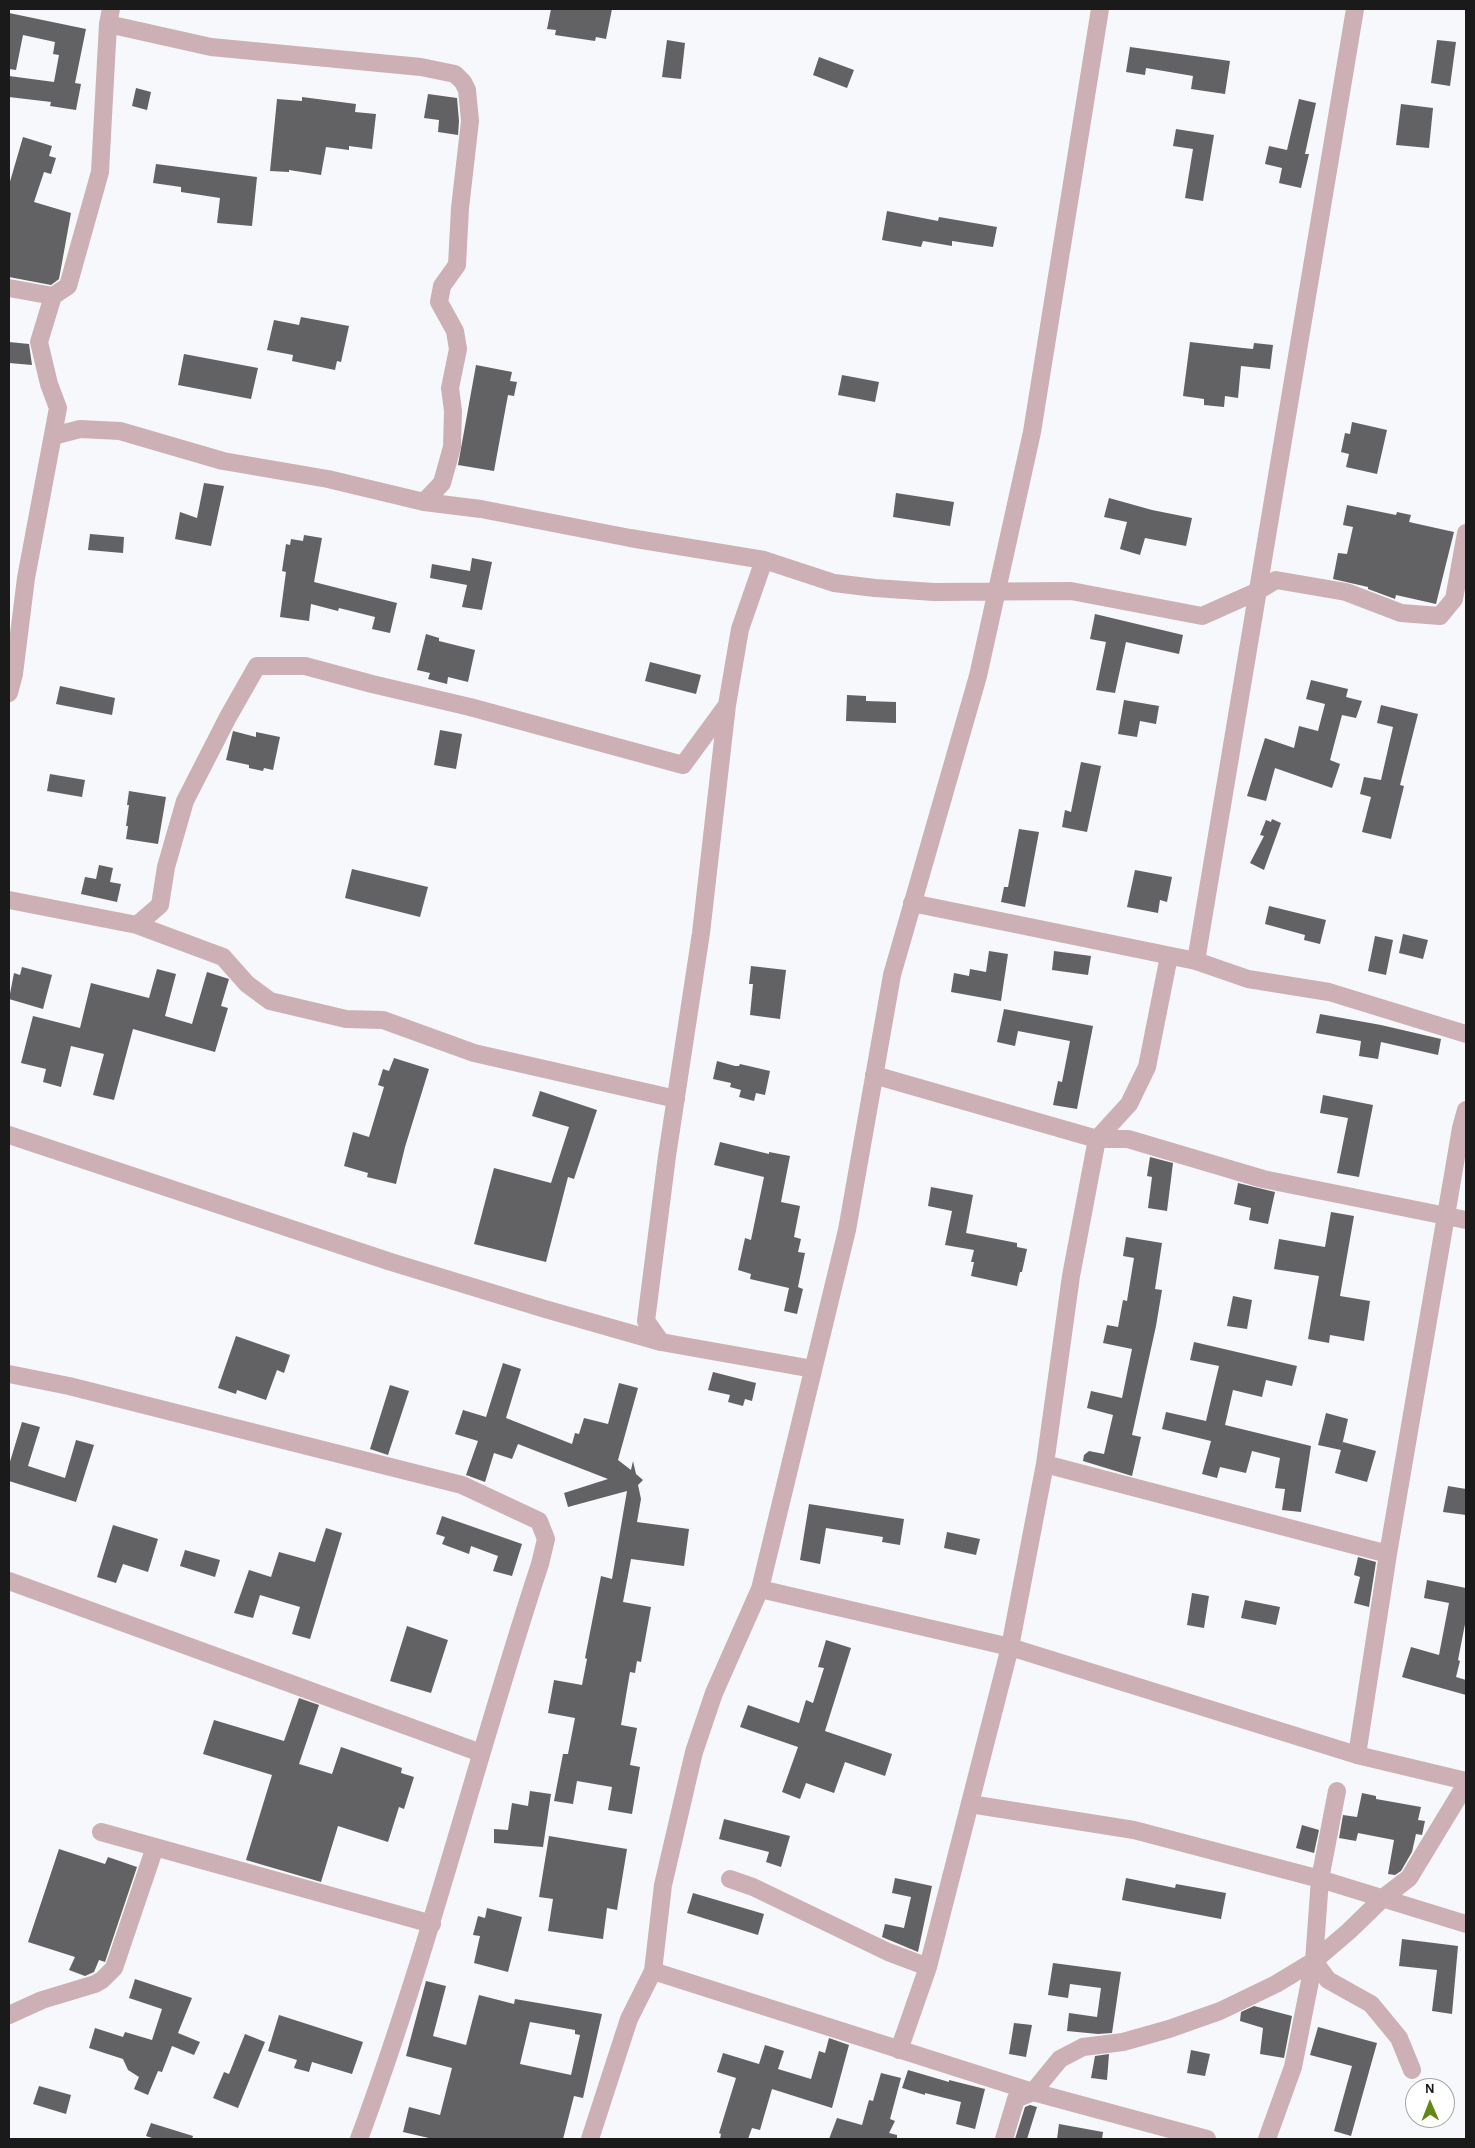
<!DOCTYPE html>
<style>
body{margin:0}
#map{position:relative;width:1475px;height:2148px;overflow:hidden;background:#f7f8fb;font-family:"Alegreya Sans",sans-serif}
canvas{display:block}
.frame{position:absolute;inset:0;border:10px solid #1a1a1b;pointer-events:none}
.north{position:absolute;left:1405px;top:2078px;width:50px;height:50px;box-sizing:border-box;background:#fff;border:1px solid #a3a3a4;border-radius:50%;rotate:359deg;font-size:14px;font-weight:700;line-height:20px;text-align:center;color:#1a1a1b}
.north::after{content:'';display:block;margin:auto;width:18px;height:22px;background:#608813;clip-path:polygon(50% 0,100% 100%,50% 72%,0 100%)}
</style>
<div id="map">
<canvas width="1475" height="2148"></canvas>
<div class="frame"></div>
<div class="north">N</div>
</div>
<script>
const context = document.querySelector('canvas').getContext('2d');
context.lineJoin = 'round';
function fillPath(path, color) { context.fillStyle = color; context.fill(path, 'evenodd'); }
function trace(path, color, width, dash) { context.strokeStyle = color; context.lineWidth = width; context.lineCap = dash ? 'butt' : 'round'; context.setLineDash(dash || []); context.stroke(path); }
const building = new Path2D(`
 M551,9H612L606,39L596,37L595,41L555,35L556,30L547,29Z
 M9,13L86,29L75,83L81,84L76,110L50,106L51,102L9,97V76L54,82L59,55L53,54L55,42L23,35L16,70L9,69Z
 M667,40L685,43L681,79L662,77Z
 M1437,40L1456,42L1450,86L1431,83Z
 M1130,47L1230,61L1225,94L1191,89L1193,76L1146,68L1145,75L1126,72Z
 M819,57L854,70L847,88L813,75Z
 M136,88L151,92L147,110L132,106Z
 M428,94L457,98L459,121L458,135L438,132L439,120L424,118Z
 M302,97L356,104L355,112L376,114L372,149L349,146V150L326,147L321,175L289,170V172L270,171L277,99L302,101Z
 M1299,99L1316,103L1305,154H1309L1301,188L1279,183L1282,168L1265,164L1269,146L1287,150Z
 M1401,104L1433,108L1429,148L1396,145Z
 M1176,129L1214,135L1203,201L1185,198L1193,149L1173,146Z
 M23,137L52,146L49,156L56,158L51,174L44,172L34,202L71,213L59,279L51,285L9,277V185Z
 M156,164L257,177L252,226L217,223L220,198L181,192V187L153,183Z
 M887,211L938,221L939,217L997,227L993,247L952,241V246L923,241L921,247L882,240Z
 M301,317L349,326L341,362L337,361L335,370L292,361L293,355L267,350L274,320L299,325Z
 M9,342L29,344L32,365L9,363Z
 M1190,342L1243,348L1253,349L1254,343L1273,345L1270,369L1241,366L1238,398L1225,396L1224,407L1204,405V399L1183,396Z
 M184,354L258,368L251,399L178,385Z
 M476,365L512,372L510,381L517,382L514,396L508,395L494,471L458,465Z
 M842,375L879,382L875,402L838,395Z
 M1352,422L1387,430L1377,474L1346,467L1349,454L1341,452L1345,433L1350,434Z
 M204,483L224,486L211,546L175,539L180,512L197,518Z
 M896,493L954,502L950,526L893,517Z
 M1109,498L1152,510L1192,518L1186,546L1145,538L1140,555L1120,549L1127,522L1104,517Z
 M1347,505L1396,515L1397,512L1411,515L1409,522L1454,532L1436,604L1396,595L1395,599L1368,589V587L1333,579L1338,553L1347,554L1353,527L1343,525Z
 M90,534L124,537L123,553L88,550Z
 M304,535L322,538L314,582L397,603L390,633L372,629L375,617L339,608L338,611L311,604L309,621L280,617L286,572L282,571L286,544L290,545L291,539L303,541Z
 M472,558L492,562L482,610L462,607L467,585L430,578L432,564L470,571Z
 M1095,614L1183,635L1179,654L1126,642L1115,693L1096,690L1106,642L1090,639Z
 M426,634L439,638V641L475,650L468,682L448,677L447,684L428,679L430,673L417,670Z
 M650,662L701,675L696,694L645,681Z
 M1311,680L1348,689L1346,697L1362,701L1356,718L1342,715L1330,760L1340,764L1332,788L1275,768L1266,801L1247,796L1265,738L1294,748L1299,726L1318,731L1325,704L1306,699Z
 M60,686L115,698L112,715L56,704Z
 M847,695L866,696V701L896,702V723L846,721Z
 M1124,700L1159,706L1156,724L1140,721L1137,737L1118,734Z
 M1381,705L1418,714L1400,785L1404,786L1391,839L1362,832L1371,797L1360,794L1364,777L1381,780L1393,727L1377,723Z
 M440,730L462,734L456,769L434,765Z
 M233,731L256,737V732L280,737L273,770L264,768L263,771L249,768V765L226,760Z
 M1081,762L1101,766L1087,832L1062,827L1065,810L1071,812Z
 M50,774L85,780L82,797L47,791Z
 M129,791L166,797L158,844L126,839L128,826H126L129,805H127Z
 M1272,819L1281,823L1264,870L1250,863L1264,836L1260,835L1266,820L1271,822Z
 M1019,829L1039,832L1025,907L1001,902L1004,887H1008Z
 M99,865L113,868L110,882L121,884L117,902L81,894L85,877L96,879Z
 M352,869L428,887L420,917L345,898Z
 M1135,870L1172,877L1167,902L1160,900L1158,913L1127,907Z
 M1269,906L1326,920L1320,944L1304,940L1305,935L1265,924Z
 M1403,934L1428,940L1423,959L1399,953Z
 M1375,936L1393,940L1386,975L1368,971Z
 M989,951L1008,954L1001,1001L951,992L954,973L969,976L970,969L986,972Z
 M1054,951L1091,956L1088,975L1052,970Z
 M751,966L786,970L780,1019L750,1015L753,984H749Z
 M22,967L52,975L43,1009L9,999L14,973L20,975Z
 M157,969L176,974L165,1016L192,1024L207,972L229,979L221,1006L228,1008L215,1052L133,1029L114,1100L93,1095L104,1054L71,1046L61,1087L43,1082L46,1069L21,1063L33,1016L80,1028L91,983L149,998Z
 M1004,1009L1093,1026L1077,1109L1053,1105L1058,1081L1062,1082L1070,1041L1018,1031L1015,1046L997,1042Z
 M1320,1014L1381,1025L1441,1039L1438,1055L1381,1042L1378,1059L1359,1056L1361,1041L1316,1033Z
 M394,1058L429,1069L405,1147L396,1184L367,1177L368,1173L344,1166L353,1132L369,1137L384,1087L378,1085L383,1069L389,1071Z
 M717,1061L735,1066H739L740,1064L770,1071L765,1095L756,1093L754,1101L739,1097L741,1090L730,1087L731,1083L713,1079Z
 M540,1091L597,1110L574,1179L568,1177L546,1262L474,1244L494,1168L551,1183L569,1127L532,1116Z
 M1323,1095L1373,1105L1359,1177L1337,1173L1348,1118L1320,1113Z
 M720,1142L769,1154V1152L790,1156L781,1202L800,1206L794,1237L801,1239L798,1252L805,1253L798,1287L803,1289L797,1314L784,1311L789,1288L750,1279L751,1274L738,1270L745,1238L751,1240L764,1177L714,1165Z
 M1150,1157L1173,1163L1167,1211L1148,1208L1152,1177L1147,1176Z
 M1238,1183L1275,1192L1268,1224L1249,1220L1251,1208L1234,1204Z
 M931,1187L973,1195L966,1233L1017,1243V1247L1027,1249L1022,1272H1020L1017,1286L971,1276L974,1262H971L974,1250L945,1245L952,1211L928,1206Z
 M1331,1212L1354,1216L1340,1296L1370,1301L1364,1341L1330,1335L1329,1343L1308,1339L1319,1276L1274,1269L1279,1239L1325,1247Z
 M1126,1237L1162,1243L1155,1289L1162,1290L1156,1326L1132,1435L1141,1437L1132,1476L1083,1461L1084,1455L1089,1451L1104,1454L1113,1415L1087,1408L1091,1391L1122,1398L1132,1349L1103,1343L1107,1325L1118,1327L1123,1300L1127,1301L1134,1258L1123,1256Z
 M1233,1296L1252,1300L1247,1329L1227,1326Z
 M236,1336L290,1355L284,1373L277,1370L266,1400L237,1390L236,1394L218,1388Z
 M1194,1342L1297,1366L1292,1386L1266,1380L1262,1397L1233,1390L1225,1425L1311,1446L1301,1512L1282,1510L1285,1489L1275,1488L1280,1458L1252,1451L1246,1473L1220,1467L1217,1478L1202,1474L1211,1441L1162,1429L1166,1412L1206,1421L1219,1366L1190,1360Z
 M503,1363L521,1369L506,1418L572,1444L575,1433L579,1434L584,1418L608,1424L619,1383L638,1388L618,1460L631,1470L633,1461L636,1474L643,1480L638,1485L641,1499L637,1522L689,1529L684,1566L631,1559L623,1602L651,1607L641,1662L637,1661L635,1673L630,1672L621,1725L637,1728L630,1765L640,1767L632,1814L608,1810L612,1787L577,1781L573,1804L554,1801L563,1754H568L575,1718L548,1713L554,1680L582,1685L587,1659L585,1658L601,1576L612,1579L627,1491L568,1507L564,1493L608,1479L518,1444L512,1459L494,1453L485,1482L466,1475L478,1441L455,1434L463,1410L486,1417Z
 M713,1372L756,1383L752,1401L745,1399L743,1406L728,1402L730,1395L708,1390Z
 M390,1385L409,1391L388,1455L370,1449Z
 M1326,1413L1348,1419L1341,1450L1318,1445Z
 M22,1422L40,1427L28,1466L65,1478L76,1440L94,1445L76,1502L9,1481V1465Z
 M1343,1442L1376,1451L1367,1482L1335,1473Z
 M1448,1486L1466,1489V1515L1443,1512Z
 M809,1504L904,1519L900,1545L882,1542L883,1537L826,1528L820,1564L800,1560Z
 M442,1516L522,1544L512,1576L493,1571L498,1556L471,1546L469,1554L442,1544L445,1537L436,1534Z
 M113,1525L158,1539L148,1572L123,1564L116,1583L97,1577Z
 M326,1528L342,1533L310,1639L292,1634L300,1607L260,1595L253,1618L234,1613L249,1570L271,1577L279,1552L315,1562Z
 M947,1532L980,1539L976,1555L944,1548Z
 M185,1550L220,1560L215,1577L180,1566Z
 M1358,1557L1376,1562L1369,1607L1354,1603L1360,1577L1354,1575Z
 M1427,1580L1466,1588V1619L1458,1660L1460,1661L1456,1677L1466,1680V1695L1402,1677L1411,1647L1439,1655L1449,1603L1424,1598Z
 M1192,1593L1209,1596L1204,1628L1187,1625Z
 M1245,1600L1280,1607L1276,1625L1241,1618Z
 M407,1626L448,1640L431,1693L390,1681Z
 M826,1640L851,1648L825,1731L892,1754L885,1776L845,1762L834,1793L806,1783L800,1799L782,1792L798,1747L740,1727L748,1705L799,1723L806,1700L813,1703L824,1668L818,1667Z
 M299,1698L319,1705L299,1764L332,1774L341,1747L402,1768L401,1773L414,1777L404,1809L399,1807L388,1842L338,1826L321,1882L246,1860L272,1775L203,1754L214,1720L284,1741Z
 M530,1791L551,1794L543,1847L494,1843V1829L508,1830L512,1803L528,1806Z
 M1362,1793L1376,1796V1799L1421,1807L1418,1820L1425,1821L1422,1835L1416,1834L1412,1852L1401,1871L1395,1875L1388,1874L1394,1840L1358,1833L1356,1841L1339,1838L1343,1815L1357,1817Z
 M724,1819L790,1836L781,1867L766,1862L769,1852L719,1839Z
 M1302,1825L1319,1830L1314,1853L1296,1848Z
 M549,1836L627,1849L617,1910L607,1908L603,1939L548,1931L553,1899L539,1897Z
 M59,1849L105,1864L108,1857L137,1867L105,1962L99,1960L94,1972L85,1976L69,1970L75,1957L28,1942Z
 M895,1878L932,1886L918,1952L882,1937L885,1924L904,1928L911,1897L892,1893Z
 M1126,1878L1175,1888L1176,1884L1226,1893L1221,1919L1122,1900Z
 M693,1893L764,1914L758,1935L687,1913Z
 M487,1908L522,1917L508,1972L474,1963L480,1936L473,1935L478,1916L485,1918Z
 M1402,1939L1458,1946L1452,2014L1432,2011L1437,1970L1399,1966Z
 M1053,1963L1121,1972L1112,2033L1098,2034L1067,2031L1069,2013L1097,2017L1101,1988L1070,1984L1068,1998L1048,1995Z
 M135,1979L192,1998L178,2033L200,2042L194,2055L172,2046L162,2072L158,2071L148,2095L134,2089L139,2077L128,2070L123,2059L89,2048L95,2028L123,2037L125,2032L152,2040L162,2009L129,1998Z
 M426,1981L446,1986L433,2036L466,2045L479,1995L514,2004L515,1999L602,2014L583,2098L574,2096L563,2139H433L403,2132L409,2107L440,2115L452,2068L406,2056ZM530,2022L575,2030V2034L580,2035L571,2075L520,2064Z
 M1254,2006L1292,2016L1284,2058L1260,2054L1263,2028L1240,2021L1241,2012Z
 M279,2015L363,2042L352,2074L312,2062L309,2072L294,2068L297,2060L268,2051Z
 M1014,2023L1032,2025L1026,2057L1009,2054Z
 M1318,2027L1377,2043L1351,2136L1334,2131L1352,2066L1310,2055Z
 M245,2034L265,2042L238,2108L213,2098L224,2072L229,2074Z
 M829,2038L849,2045L832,2108L772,2089L760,2130L752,2128L748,2139H720L721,2134L719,2133L736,2078L717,2072L723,2053L759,2064L765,2045L784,2051L778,2069L811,2079L819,2051L825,2053Z
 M1191,2050L1210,2054L1205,2076L1187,2073Z
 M1109,2054L1107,2080L1091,2078L1095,2056Z
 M908,2070L949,2082V2080L985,2089L975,2129L956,2124L961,2102L925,2093V2095L902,2088Z
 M881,2073L901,2078L890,2119L895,2121L889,2133L897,2135V2139H829L837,2118L862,2125L869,2100L873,2101Z
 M39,2086L71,2095L66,2114L33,2104Z
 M1030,2105L1037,2107L1027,2139H1015L1025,2107Z
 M151,2123L193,2136L192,2139H155L146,2136Z
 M1059,2124L1103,2132L1102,2139H1057Z`);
const minor = new Path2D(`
 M108,24L211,47L421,67L455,74L463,82L467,90L470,121L460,208L457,265L442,286L439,302L455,331L458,349L450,388L453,411L452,447L442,483L424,502
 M9,288L53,296L68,286L100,172L108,24L111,9
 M53,436L80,429L120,431L223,461L328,479L424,502L481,509L630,538L764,560L834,583L875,588L934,592L1071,591L1202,616L1256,592L1276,580L1346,592L1401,613L1440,616L1454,599L1466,533
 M9,693L14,674L26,578L58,408L49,384L39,342L53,296
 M9,900L137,925L223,957L247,984L270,1001L346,1019L383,1020L474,1053L676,1099
 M912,903L1196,961L1248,979L1329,992L1466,1034
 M137,925L160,905L166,867L185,801L228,717L257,666H305L372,684L470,707L683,765L727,705
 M1196,961L1355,9
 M874,1075L1097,1139H1128L1263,1179L1466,1220
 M9,1135L391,1262L545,1309L661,1342L813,1369
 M661,1342L646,1321L667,1156L701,933L727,705L740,629L764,560
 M9,1374L69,1386L462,1485L539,1521L546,1539L540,1564C477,1755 429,1951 359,2139
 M1045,1464L1388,1554
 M9,1581L481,1753
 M760,1589L1010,1647L1357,1755L1466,1781
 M1357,1755L1388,1554L1461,1128L1466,1110
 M970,1804L1134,1830L1320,1879L1466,1924
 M101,1832L432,1924
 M730,1879L753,1887L888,1952L928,1967
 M1314,1961L1328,1980L1371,2004L1399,2038L1412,2070
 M653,1971L1033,2092L1207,2139
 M9,2015L42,2000L95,1984L102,1980L114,1968L155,1847
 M899,2050L928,1967L1010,1647L1045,1464L1071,1276L1097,1139L1129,1104L1147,1067L1169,956
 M590,2139L629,2019L653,1971L663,1885L694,1752L714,1693L760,1589L847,1230L892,975L978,676L1032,432L1100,9
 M1004,2139L1016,2099L1033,2092L1060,2059L1083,2047L1123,2042L1169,2029L1220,2011L1276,1984L1314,1961L1349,1931L1383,1898L1409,1878L1466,1784
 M1267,2139L1293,2067L1314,1961L1320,1879L1337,1791`);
fillPath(building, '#626163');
trace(minor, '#ccb0b5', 18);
</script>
